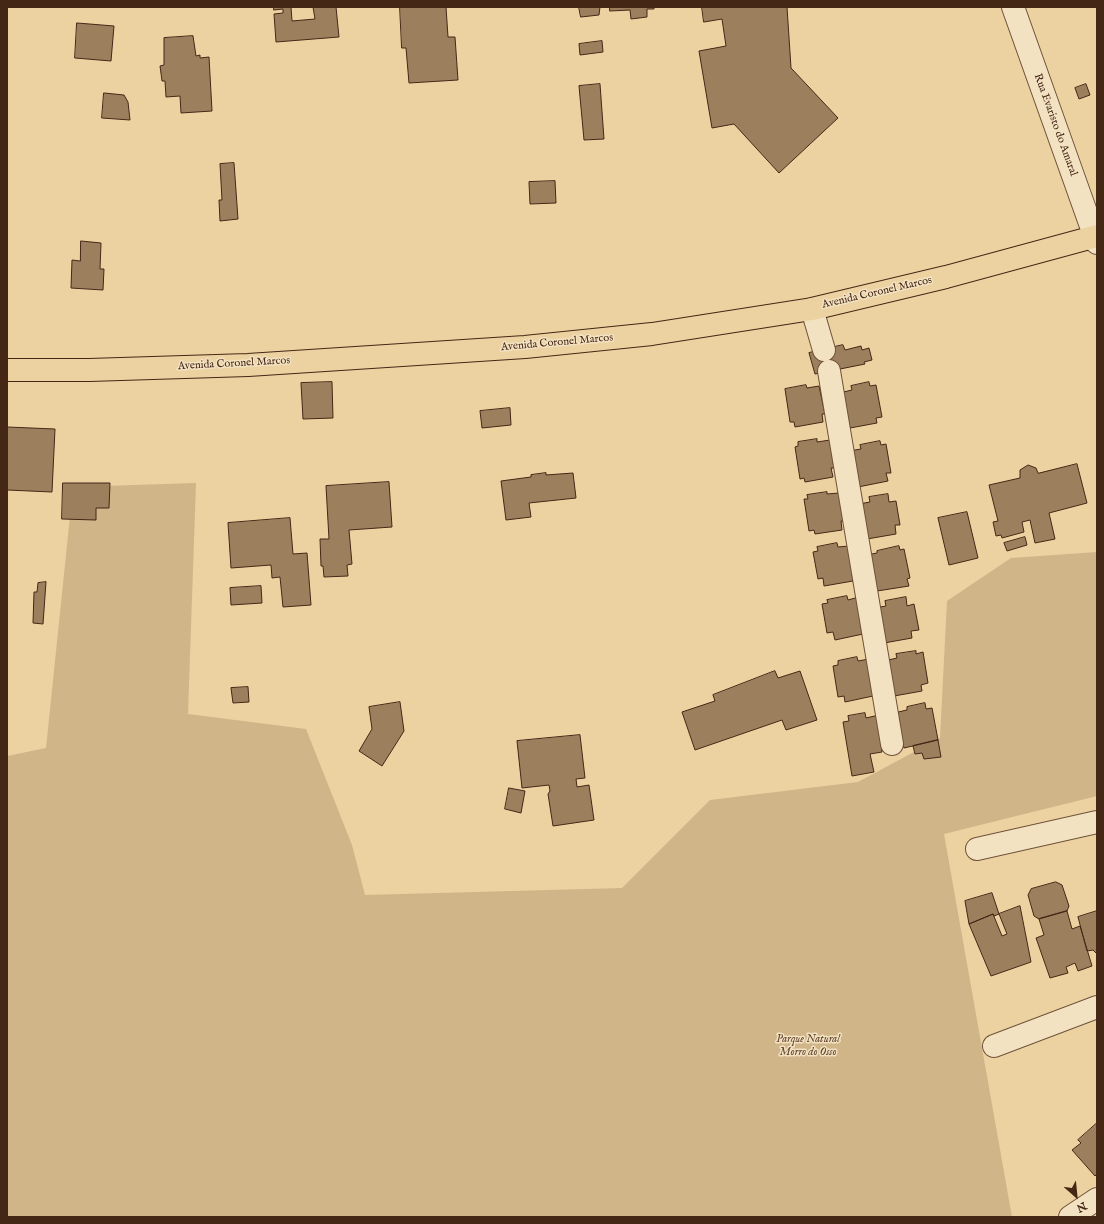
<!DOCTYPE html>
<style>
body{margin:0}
#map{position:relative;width:1104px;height:1224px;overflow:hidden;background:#ecd2a1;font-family:"IM FELL English",serif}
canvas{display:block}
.frame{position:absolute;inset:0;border:8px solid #452716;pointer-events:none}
.north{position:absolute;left:1056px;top:1176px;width:40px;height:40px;-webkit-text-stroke:3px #f3e2c2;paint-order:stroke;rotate:153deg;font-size:11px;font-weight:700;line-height:16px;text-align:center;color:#452716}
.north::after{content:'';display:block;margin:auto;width:14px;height:18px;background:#452716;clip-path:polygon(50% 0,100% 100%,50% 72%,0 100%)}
</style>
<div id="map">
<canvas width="1104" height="1224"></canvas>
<div class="frame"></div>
<div class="north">N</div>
</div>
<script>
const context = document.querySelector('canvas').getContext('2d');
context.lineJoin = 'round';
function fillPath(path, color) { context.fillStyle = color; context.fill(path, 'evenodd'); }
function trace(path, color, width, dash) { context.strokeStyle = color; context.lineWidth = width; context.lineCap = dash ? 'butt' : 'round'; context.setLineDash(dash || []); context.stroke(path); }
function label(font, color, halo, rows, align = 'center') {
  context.font = font + ' "IM FELL English",serif'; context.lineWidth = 3; context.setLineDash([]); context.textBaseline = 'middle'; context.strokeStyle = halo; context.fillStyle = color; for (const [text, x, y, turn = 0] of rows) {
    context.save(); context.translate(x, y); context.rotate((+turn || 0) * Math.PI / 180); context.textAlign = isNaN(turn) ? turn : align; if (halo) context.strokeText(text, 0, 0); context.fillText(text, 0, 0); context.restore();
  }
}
const green = new Path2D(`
 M196,483L188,714L306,729L352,845L365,895L622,888L710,800L858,782L940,738L947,601L1011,558L1097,552V796L944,834L1012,1217H7V756L46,748L73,487Z`);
const building = new Path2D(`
 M274,7H291L292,21L315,19L313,7H336L339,37L276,42L274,14L283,13V9L274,10Z
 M400,7H446L448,37H455L458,80L409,83L406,48H402Z
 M579,7H600L599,15L581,17Z
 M610,7H654V9H647V17L631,19L630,10L610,11Z
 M702,7H787L791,68L838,118L779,173L734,124L712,128L699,51L726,46L722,19L704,22Z
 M77,23L114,26L111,61L75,58Z
 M193,36L196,56L200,55V58L209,57L212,111L181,113L180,96L166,97L165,81H162L160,66L164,65V38Z
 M602,41L603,52L580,55L579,44Z
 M600,84L604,139L584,140L579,86Z
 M1086,84L1090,95L1079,99L1075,88Z
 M104,93L124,95L128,102L130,120L102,118Z
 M234,163L238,219L220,221L219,200H222L220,164Z
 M555,181L556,203L530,204L529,182Z
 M81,241L101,243L100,269H104L103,290L71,288L72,260L80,261Z
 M843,345L845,350L861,346L862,350L869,348L872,360L864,362L865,364L815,374L809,353Z
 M332,382L333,418L303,419L301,383Z
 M869,382L870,386L876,385L882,417L876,418L877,423L850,428L839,393L852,390L851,386Z
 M806,385L807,388L819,386L825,414H822L823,422L795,427L794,422H790L785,389Z
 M510,408L511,425L482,428L480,411Z
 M7,427L55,429L52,492L7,490Z
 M817,439V442L830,440L834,468H831L833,477L805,482L804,478L800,479L795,447L798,446V442Z
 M880,441L881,445L886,444L891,473H886L888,481L858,487L849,451L861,449L860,445Z
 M1077,464L1087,503L1049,513L1055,539L1035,543L1030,520L1022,522L1024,532L1002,538L1001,535L996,536L993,522L998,521L989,485L1020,478V470L1028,465L1036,468L1038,473Z
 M546,473V475L573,473L576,498L529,503L531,517L506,520L501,481L531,477V475Z
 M389,482L392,527L349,530L352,564L347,565L348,576L324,577L323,566H321L320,539H329L326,486Z
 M63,483H110L109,508H96V520L62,519Z
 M827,492V494L839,493L844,521H841L842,530L815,534L814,530L809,531L804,499H808L807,495Z
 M888,494L889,502L896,501L900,525H895L896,534L867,539L859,504L870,502L869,497Z
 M967,512L978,558L949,565L938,518Z
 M290,518L293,554L307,553L311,605L283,607L280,577L272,578L271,565L231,568L228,523Z
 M1025,537L1027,545L1007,551L1004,543Z
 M837,543L838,547L849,546L853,581L824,586L823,578L818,579L813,552L818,551L817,547Z
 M899,546L900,550L904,549L910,578L907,579L909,586L877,591L867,555L877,553V551Z
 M46,582L43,624L33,623L34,592H37L38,583Z
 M261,586L262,603L231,605L230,588Z
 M847,596L848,600L859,597L864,625L861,626L863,634L835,640L833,632L827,633L822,604L828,603L827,600Z
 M906,597L907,606L914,604L919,630L911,631L912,638L884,643L875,608L886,606L885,601Z
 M916,651V654L923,652L928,683L921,685L922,691L894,696L884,661L897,658L896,654Z
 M857,657L858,661L869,659L873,696L845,702L844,696L838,697L833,666L838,665V661Z
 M775,671L778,678L800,671L817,720L786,730L782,720L695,750L682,712L715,701L713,695Z
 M248,687L249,702L233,703L231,688Z
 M400,702L404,731L382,766L359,751L372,729L369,707Z
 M925,703L926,709L932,708L938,740L904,748L894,713L907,710V707Z
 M865,713L866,718L879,715L885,743L881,744L882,752L870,754L874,772L852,776L843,722L849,721L848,716Z
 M580,735L585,778L576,779L577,787L589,785L594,820L553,826L548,794L550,791L549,785L522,788L517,741Z
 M938,740L941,757L924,759L922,753L915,754L913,746Z
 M509,788L525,791L521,813L505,809Z
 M1056,882L1062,885L1069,906L1067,911L1039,919L1034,916L1028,895L1031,889Z
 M992,893L999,914L994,916L993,914L969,924L965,901Z
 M1020,906L1031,962L991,976L969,924L993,914L1002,936L1007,934L999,914Z
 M1067,911L1072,929L1080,926L1092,966L1078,971L1075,963L1066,967L1068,973L1050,978L1036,938L1044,935L1039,919Z
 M1097,911V954L1093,950L1087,951L1078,917Z
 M1097,1123V1174L1095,1176L1072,1150L1081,1143L1078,1140Z`);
const minor = new Path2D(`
 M1013,7L1097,243
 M812,309L824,350
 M829,371L892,744
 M977,849L1097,822
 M994,1046L1097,1007
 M1070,1217L1097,1199`);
const major = new Path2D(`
 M7,370H89L248,365L525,347L652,334L812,309L946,277L1097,236`);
const streetNames = [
 ["Rua Evaristo do Amaral",1055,125,70],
 ["Avenida Coronel Marcos",877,293,-13],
 ["Avenida Coronel Marcos",557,343,-5],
 ["Avenida Coronel Marcos",234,364,-3]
];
const parkNames = [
 ["Parque Natural",808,1040],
 ["Morro do Osso",808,1053]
];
fillPath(green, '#d0b589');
fillPath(building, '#9c805e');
trace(building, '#452716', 1);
trace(minor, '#6f5239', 24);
trace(major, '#452716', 24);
trace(minor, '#f3e2c2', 22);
trace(major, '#ecd2a1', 22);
label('11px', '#452716', '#f3e2c2', streetNames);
label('italic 11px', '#61432d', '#f3e2c2', parkNames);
</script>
